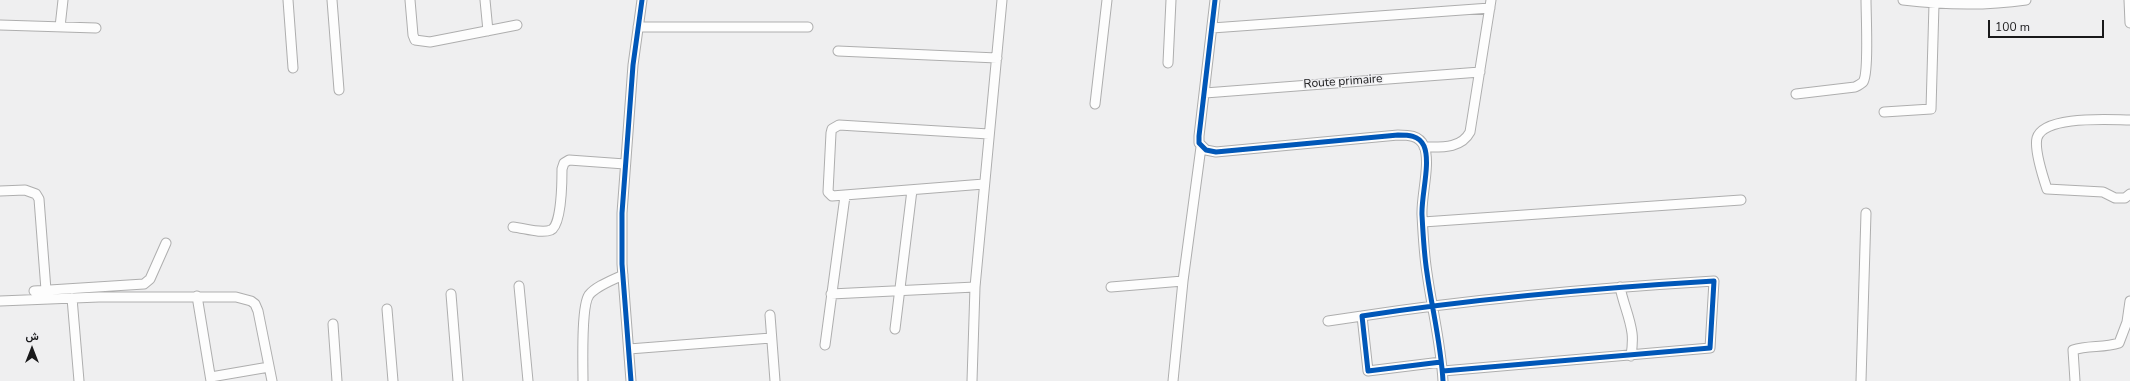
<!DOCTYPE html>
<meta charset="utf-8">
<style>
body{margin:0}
#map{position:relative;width:2130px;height:381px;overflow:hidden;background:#efeff0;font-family:"Nunito Sans",Vazirmatn,sans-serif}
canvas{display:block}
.north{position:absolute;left:12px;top:329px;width:40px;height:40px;-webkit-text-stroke:3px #eeeef1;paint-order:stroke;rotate:0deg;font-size:11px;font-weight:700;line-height:16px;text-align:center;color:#19191a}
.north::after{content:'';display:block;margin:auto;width:14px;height:18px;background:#19191a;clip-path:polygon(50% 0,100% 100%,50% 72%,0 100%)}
.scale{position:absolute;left:1988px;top:20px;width:116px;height:18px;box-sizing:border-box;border:2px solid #19191a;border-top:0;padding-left:5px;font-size:12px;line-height:14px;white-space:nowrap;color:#19191a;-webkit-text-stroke:3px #eeeef1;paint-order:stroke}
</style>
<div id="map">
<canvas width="2130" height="381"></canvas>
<div class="north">ش</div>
<div class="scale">100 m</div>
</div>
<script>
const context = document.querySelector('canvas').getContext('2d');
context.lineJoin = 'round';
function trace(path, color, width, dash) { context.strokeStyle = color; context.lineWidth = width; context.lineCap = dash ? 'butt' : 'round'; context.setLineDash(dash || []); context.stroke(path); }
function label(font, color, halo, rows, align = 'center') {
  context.font = font + ' "Nunito Sans",sans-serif'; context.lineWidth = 3; context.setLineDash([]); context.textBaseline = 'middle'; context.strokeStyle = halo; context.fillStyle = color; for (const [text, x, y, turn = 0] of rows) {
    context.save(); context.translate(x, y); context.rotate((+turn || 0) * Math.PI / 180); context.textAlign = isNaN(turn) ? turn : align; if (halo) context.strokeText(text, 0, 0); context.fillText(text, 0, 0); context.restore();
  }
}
const minor = new Path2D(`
 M288,0L293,68
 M332,0L339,90
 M410,0L413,35L415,40L430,42L517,25
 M485,0L488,31
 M1215,0L1199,136V143L1206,150L1216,152L1398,135C1408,135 1419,135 1424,146C1431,163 1421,196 1422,215C1423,234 1424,254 1427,273C1432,309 1441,344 1443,381
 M1903,0C1944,5 1985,6 2026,0
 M2129,0L2130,23
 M0,25L96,28
 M60,27L63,0
 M638,27H808
 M1212,28L1490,8
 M838,51L997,58
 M1168,63L1171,0
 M1205,93L1480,72
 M1796,94L1855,87C1857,86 1861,84 1863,82C1869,74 1866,14 1866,0
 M1095,104L1107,0
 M1884,112L1931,109L1934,4
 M2130,120C2110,120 2044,115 2037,138C2034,150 2043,177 2047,189L2103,192L2115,198H2125L2130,194
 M1424,147C1441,147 1461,149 1470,132L1491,0
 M984,184L832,196L828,192L831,133L832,129L839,125L989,134
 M0,191L25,190L36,194L39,199L46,290
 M1423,222L1741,200
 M513,227C524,228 541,234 551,230C562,225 562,180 562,169L564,163L569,160L625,164
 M519,286L528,381
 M1111,287L1183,281
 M1620,287C1623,303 1630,317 1632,333C1633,340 1632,349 1631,356
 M34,291L144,284L150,279L166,243
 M451,294L458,381
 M831,294L975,287
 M197,296L211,381
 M72,298L79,381
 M0,301L99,297H236L251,301L255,304L258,311L272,381
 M387,309L393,381
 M770,315L775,381
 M1328,321L1362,316
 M333,324L337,381
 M895,329L912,190
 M825,345L845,196
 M629,349L771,338
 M1441,362L1368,371L1362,316C1479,298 1597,288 1714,281L1710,348L1443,371
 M211,377L269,367
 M583,381C583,365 581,306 589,295C596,286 613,280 623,275
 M631,381L622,264V213L633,65L642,0
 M972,381L975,287L1002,0
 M1173,381L1183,281L1201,147
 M1861,381L1866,213
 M2075,381L2073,350C2088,345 2104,348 2119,343L2127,322L2130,301`);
const cycleway = new Path2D(`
 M1215,0L1199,136V143L1206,150L1216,152L1398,135C1408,135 1419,135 1424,146C1431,163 1421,196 1422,215C1423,234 1424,254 1427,273C1432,309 1441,344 1443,381
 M1441,362L1368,371L1362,316C1479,298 1597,288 1714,281L1710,348L1443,371
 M631,381L622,264V213L633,65L642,0`);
const streetNames = [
 ["Route primaire",1343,82,-4]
];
trace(minor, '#aeaeae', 11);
trace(minor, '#fdfdfd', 9);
trace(cycleway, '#0057b8', 5);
label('12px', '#19191a', '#eeeef1', streetNames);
</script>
